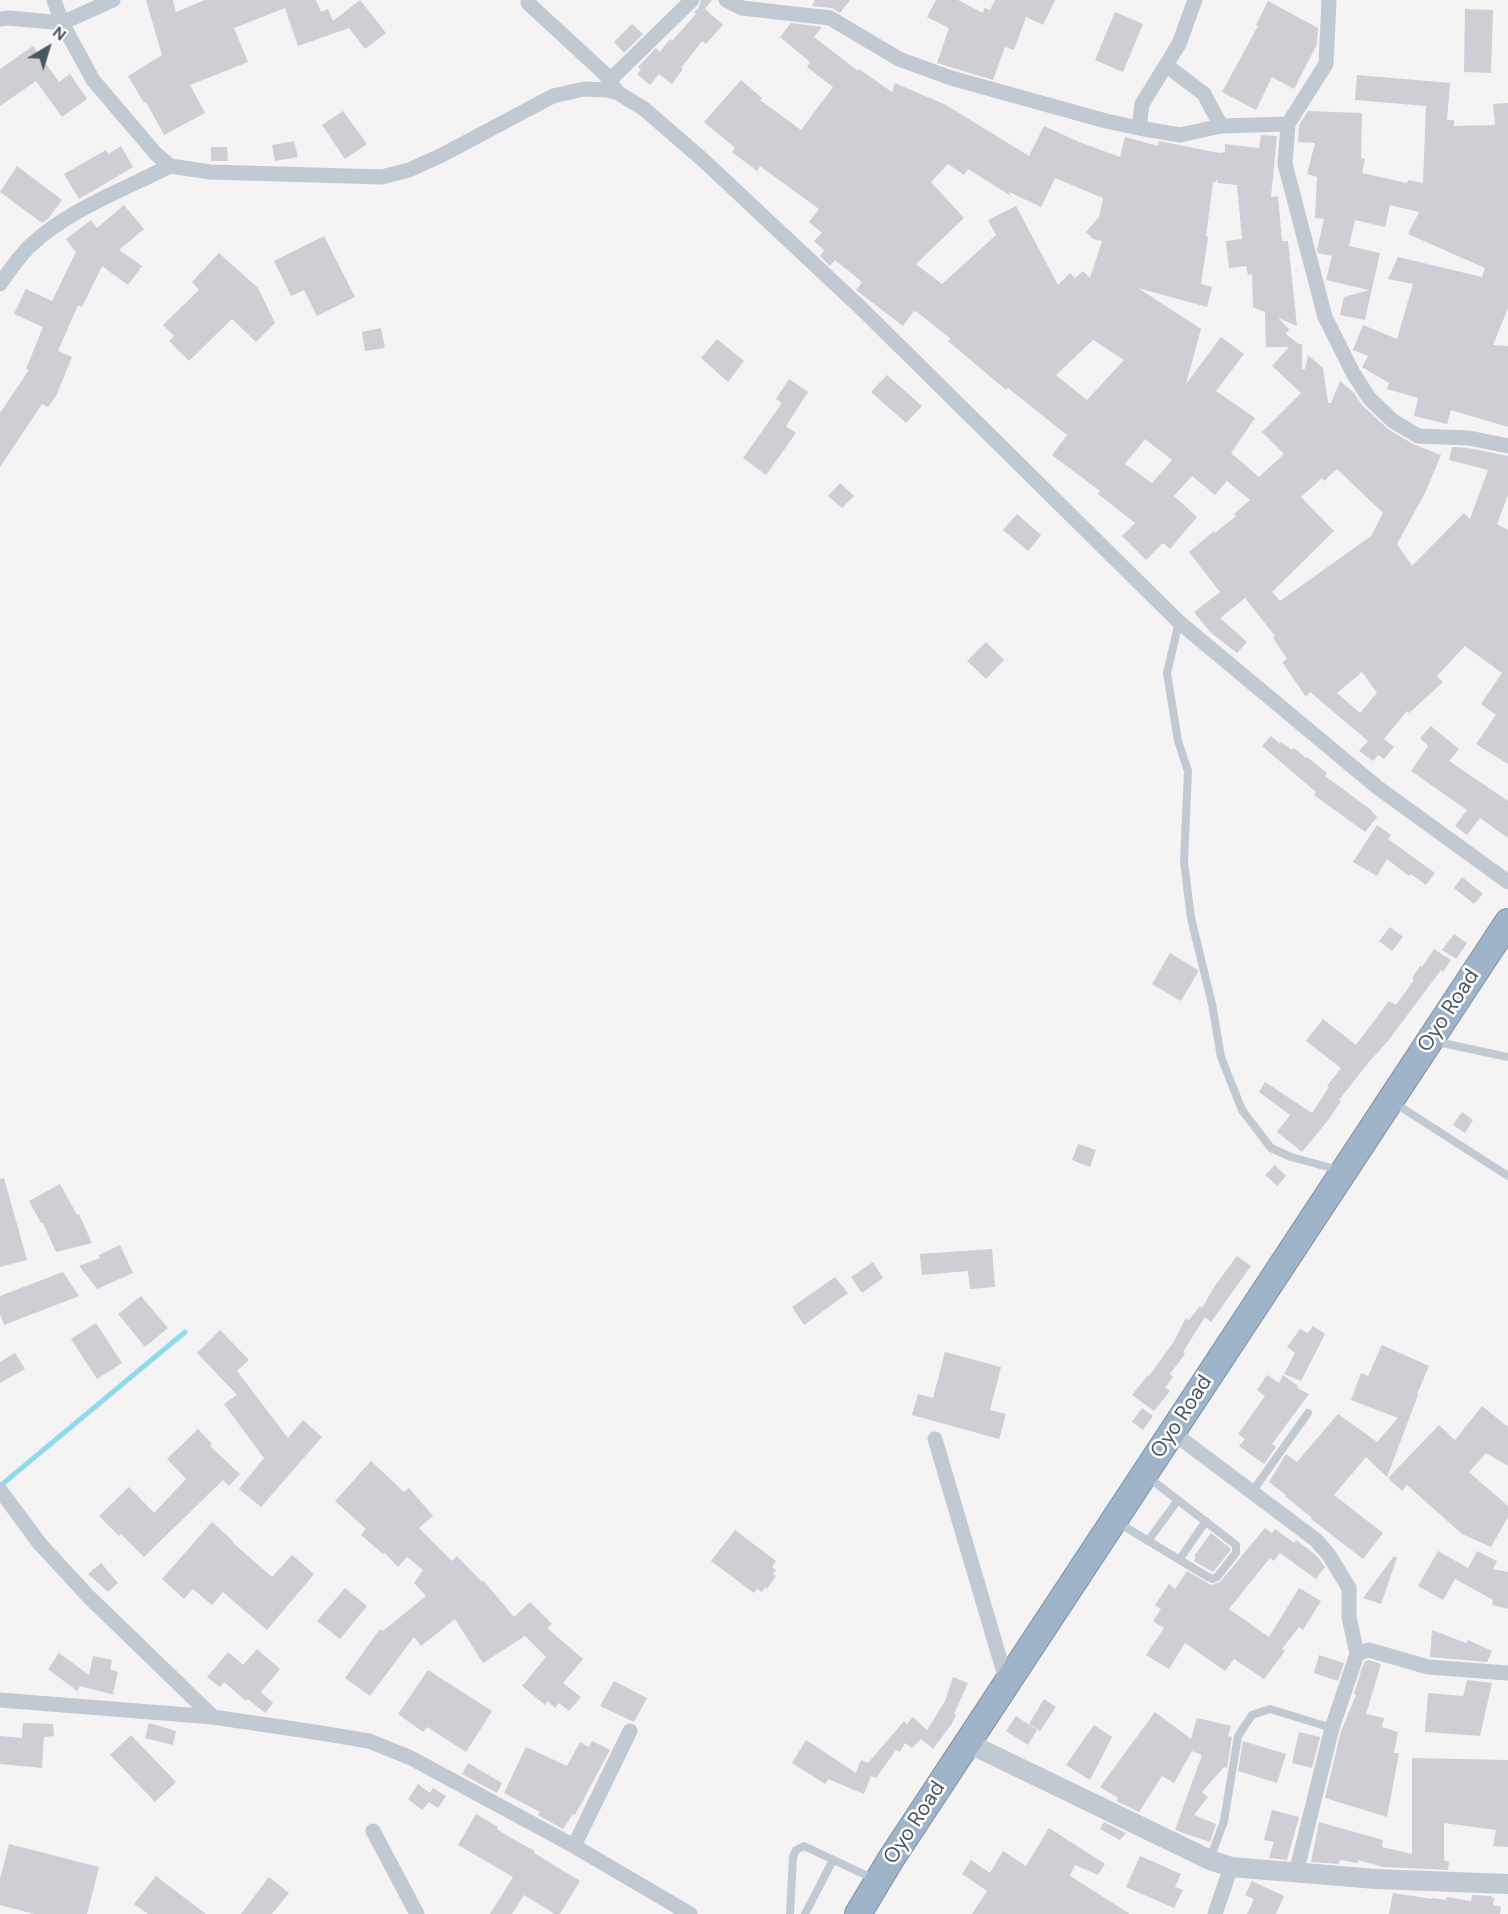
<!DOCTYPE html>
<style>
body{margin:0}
#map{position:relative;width:1508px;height:1914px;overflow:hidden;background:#f5f3f3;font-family:"DM Sans",sans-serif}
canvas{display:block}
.north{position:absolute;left:18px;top:18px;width:60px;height:60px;-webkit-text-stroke:4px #fff;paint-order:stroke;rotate:38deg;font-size:16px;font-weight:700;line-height:24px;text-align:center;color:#4a5661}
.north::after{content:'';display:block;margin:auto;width:21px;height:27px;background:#4a5661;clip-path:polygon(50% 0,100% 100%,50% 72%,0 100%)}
</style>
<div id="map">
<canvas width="1508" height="1914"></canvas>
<div class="north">N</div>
</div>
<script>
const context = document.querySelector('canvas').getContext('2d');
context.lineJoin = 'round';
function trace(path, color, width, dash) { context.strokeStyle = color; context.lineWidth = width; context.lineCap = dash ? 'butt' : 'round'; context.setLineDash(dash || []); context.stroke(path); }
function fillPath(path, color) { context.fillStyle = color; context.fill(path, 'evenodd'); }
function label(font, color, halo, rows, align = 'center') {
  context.font = font + ' "DM Sans",sans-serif'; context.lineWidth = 5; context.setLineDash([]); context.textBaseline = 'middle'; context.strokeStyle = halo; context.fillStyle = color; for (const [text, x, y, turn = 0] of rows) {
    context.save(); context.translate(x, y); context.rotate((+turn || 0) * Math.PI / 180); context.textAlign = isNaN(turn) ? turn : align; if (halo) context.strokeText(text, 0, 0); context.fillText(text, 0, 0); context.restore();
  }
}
const stream = new Path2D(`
 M0,1486L185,1332`);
const building = new Path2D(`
 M146,0H173L176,12L205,0H316L321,12L328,9L333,21L360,0L386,33L365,49L349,28L298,46L285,8L234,28L248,62L190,85L205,113L164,135L146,102L144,103L128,76L162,55Z
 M701,0H712L705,9L723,25L706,44L702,41L681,68L683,69L672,84L659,74L650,85L637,74L641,70L638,67L656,48L660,52L670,39L672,41L696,14L694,12L699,7Z
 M815,0H850L840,13L832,8L812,6Z
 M936,0H958L983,13L984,8L990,10L995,0H1055L1043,25L1026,17L1014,50L1005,47L993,80L937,63L949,28L927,17Z
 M1268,1L1318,28L1317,44L1294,89L1272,77L1256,110L1222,92L1258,26L1256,25Z
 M1465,9L1493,10L1491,73L1464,72Z
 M1115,12L1143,24L1123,72L1095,60Z
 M791,23L822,27L814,37L858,71L859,69L892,92L895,83L946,105L1029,156L1044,126L1079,142L1120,157L1125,137L1158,146L1159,141L1219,153L1225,152V144L1259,148L1261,135L1277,136L1271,197L1278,196L1282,241H1288L1297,326L1278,318L1289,329L1286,334L1298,344H1302V369H1305L1308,355L1323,368L1328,403H1331L1340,381L1354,393L1362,405L1388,429L1413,444L1441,455L1426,491L1397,544L1412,566L1464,513L1470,519L1488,470L1449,460L1452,447L1468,448L1508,456V495L1497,524L1508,530V764L1476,744L1496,715L1481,704L1502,673L1465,646L1437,676L1443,682L1409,713L1407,711L1384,739L1394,747L1384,759L1378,755L1373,761L1359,751L1368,741L1310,692L1306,697L1282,662L1287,659L1273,638L1275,636L1245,598L1220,618L1247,642L1237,653L1210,632L1194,612L1220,592L1189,552L1214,531L1215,533L1236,516L1234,514L1250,500L1227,481L1215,495L1192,476L1174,496L1197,517L1170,549L1163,543L1146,560L1122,536L1135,523L1098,494L1100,491L1052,455L1067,435L1008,388L1006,390L948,341L951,339L917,312L914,311L903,326L856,290L862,282L835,260L830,266L820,256L824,250L814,241L822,233L809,222L819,209L760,166L757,171L732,152L735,148L704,122L741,80L762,98L760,100L801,130L833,87L807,67L810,62L780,37ZM948,164L964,175L968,169L1011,196L1009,192L1041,207L1055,178L1103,198L1099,217L1086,232L1093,239L1102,241L1090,278L1083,271L1075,278L1070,273L1058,285L1016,206L988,220L996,235L942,284L916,264L964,218L931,182ZM1217,179L1218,183L1237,185L1242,239L1226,241L1229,268L1246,266L1248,275L1252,274L1253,307L1265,312L1266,347H1289L1272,366L1301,393L1262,432L1284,454L1259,477L1231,453L1255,418L1216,391L1244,354L1221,337L1186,384L1201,329L1138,288L1207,307L1212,287L1201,284L1208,237L1206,236L1213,182H1216ZM1093,340L1124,360L1087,400L1056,375ZM1145,439L1172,460L1152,483L1125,464ZM1337,469L1383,513L1371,536L1280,601L1272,592L1334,531L1301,497L1322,478L1324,481ZM1362,672L1377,693L1360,713L1337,693Z
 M632,24L643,34L624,53L614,42Z
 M33,46L59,82L70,74L87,99L62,117L36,81L0,106V69Z
 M1357,75L1450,83L1447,120H1454V126L1495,125L1493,104L1508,103V308L1493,345L1508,346V427L1451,410L1447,424L1414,416L1418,398L1387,389L1389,383L1362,367L1368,356L1353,350L1363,325L1397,339L1413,284L1388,279L1398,257L1482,277L1485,268L1408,234L1419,212L1390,205L1385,227L1355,220L1349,246L1380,253L1365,320L1340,315L1344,297L1369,290L1326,280L1332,256L1318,253L1317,249L1324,219L1315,218L1317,177L1307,174L1315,143L1298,142L1299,125L1308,111L1362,113L1361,158L1365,159L1362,173L1407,183L1408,180L1423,183L1426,106L1355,100Z
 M343,111L367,144L345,159L322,125Z
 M294,141L298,157L275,161L272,145Z
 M121,146L133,167L79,199L64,174L106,150L108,154Z
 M211,147H227L228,161H211Z
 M17,166L62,200L48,219L42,223L0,192Z
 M124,205L144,229L119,250L142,266L128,285L102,266L82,307L78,305L58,351L72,357L56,396L48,407L42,404L0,467V413L29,370L26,369L43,327L14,314L26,289L52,301L76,252L66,239L91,220L97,228Z
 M324,236L355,297L317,316L304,290L291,296L274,261Z
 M219,253L258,288L275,323L256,342L232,319L189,361L169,341L174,336L163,325L199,290L192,282Z
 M381,328L385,348L365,351L362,332Z
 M717,339L744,361L728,382L701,358Z
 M887,375L922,406L906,423L871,392Z
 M789,379L808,392L786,426L796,433L766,475L743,458L782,403L776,399Z
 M840,483L854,496L842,508L828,496Z
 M1017,514L1041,535L1028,551L1003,530Z
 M986,642L1004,660L986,679L967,661Z
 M1431,726L1459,749L1449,761L1508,801V838L1480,818L1467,835L1455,826L1467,810L1411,771L1428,746L1420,738Z
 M1271,736L1280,744L1281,742L1292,750L1294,748L1306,758L1307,757L1327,773L1325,776L1370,809L1377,817L1365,832L1314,795L1316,792L1262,746Z
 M1377,825L1391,835L1388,839L1435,873L1426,885L1411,874L1409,876L1387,859L1377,876L1353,862Z
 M1462,877L1483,894L1474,904L1454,888Z
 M1390,927L1403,937L1392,951L1379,941Z
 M1454,934L1467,943L1456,959L1442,950Z
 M1434,949L1451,960L1443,972L1441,970L1388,1041L1369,1062L1339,1100L1341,1101L1329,1119L1302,1152L1277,1132L1290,1115L1259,1092L1265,1082L1312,1113L1329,1087L1327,1086L1341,1068L1306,1041L1323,1019L1356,1045L1389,1001L1396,1005L1414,980L1412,978L1420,966L1422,967Z
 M1170,953L1198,970V972L1181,1001L1152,984Z
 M1462,1112L1473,1120L1465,1133L1453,1125Z
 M1078,1144L1096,1150L1090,1167L1072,1160Z
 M1275,1165L1286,1176L1277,1186L1265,1175Z
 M4,1178L27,1260L0,1267V1179Z
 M60,1184L77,1215L79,1214L92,1243L56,1252L43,1223H41L29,1201Z
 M120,1245L133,1273L97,1289L79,1266L100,1258L99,1255Z
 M992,1249L995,1287L970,1289L968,1271L922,1275L920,1254Z
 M1237,1256L1251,1266L1211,1322L1205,1317L1183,1352L1185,1354L1170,1374L1173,1377L1165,1388L1170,1391L1154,1411L1132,1395L1148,1375L1149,1376L1173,1343L1186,1318L1189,1320L1200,1306L1202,1308L1214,1287Z
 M873,1262L883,1278L862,1293L851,1277Z
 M63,1272L79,1296L4,1325L0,1314V1296Z
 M835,1277L848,1293L804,1325L792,1307Z
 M141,1296L168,1328L145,1347L118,1314Z
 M96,1323L122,1363L97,1379L71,1339Z
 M1313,1326L1325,1334L1301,1381L1284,1374L1295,1353L1287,1347L1300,1329L1308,1333Z
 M220,1330L249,1360L237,1371L288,1438L303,1420L322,1437L261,1507L239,1489L264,1458L224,1404L237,1395L197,1353Z
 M1382,1345L1429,1366L1417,1394L1418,1395L1387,1477L1366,1457L1334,1495L1383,1533L1363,1559L1311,1519L1312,1518L1285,1496L1286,1495L1269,1482L1286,1454L1297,1462L1338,1414L1377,1442L1398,1418L1351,1400L1361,1373L1368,1376Z
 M945,1352L1001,1367L990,1410L1006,1414L999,1439L912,1415L918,1394L933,1398Z
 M15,1353L25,1369L0,1383V1362Z
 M1267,1375L1279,1383L1283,1375L1298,1386L1297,1388L1309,1394L1272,1444L1276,1447L1264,1464L1239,1446L1245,1439L1238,1434L1265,1396L1257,1390Z
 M1482,1406L1508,1427V1466L1486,1453L1469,1472L1508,1506V1517L1491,1547L1462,1534L1407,1485L1402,1491L1388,1478L1439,1425L1455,1440Z
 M1142,1408L1153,1416L1143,1430L1132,1422Z
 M198,1429L212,1444L210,1446L240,1474L229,1486L223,1480L144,1557L121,1534L119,1536L99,1516L129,1487L154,1513L186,1479L167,1459Z
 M371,1461L404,1492L409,1488L433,1516L419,1528L452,1561L457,1556L482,1582L483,1580L514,1617L530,1602L552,1624L547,1628L583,1659L563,1683L581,1697L569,1711L559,1703L555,1708L548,1701L545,1705L522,1686L546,1657L525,1636L483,1663L455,1619L421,1646L414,1637L370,1696L345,1678L380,1629L383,1631L426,1596L414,1583L423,1570L407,1557L398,1567L384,1552L383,1554L361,1535L366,1529L335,1501Z
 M212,1522L233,1541L232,1542L272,1577L292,1555L314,1574L267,1630L223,1592L212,1605L193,1589L184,1599L162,1579Z
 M1265,1528L1272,1533L1275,1529L1294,1543L1296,1540L1317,1556L1325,1567L1316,1579L1280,1553L1274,1561L1270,1558L1229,1609L1269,1637L1299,1588L1321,1601L1303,1630L1299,1627L1282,1649L1285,1651L1264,1679L1234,1659L1225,1671L1185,1643L1169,1669L1146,1655L1164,1628L1153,1621L1161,1609L1155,1605L1169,1584L1175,1589L1187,1571L1211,1585L1220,1582Z
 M735,1530L776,1561L772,1567L776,1570L773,1574L776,1576L767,1589L765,1587L762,1592L757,1589L754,1593L711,1561Z
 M1211,1533L1230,1548V1551L1213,1572L1194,1561L1196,1558L1194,1556Z
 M1438,1551L1468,1568L1477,1551L1497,1561L1493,1569L1508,1572V1609L1492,1605L1493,1600L1455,1579L1443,1600L1418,1586Z
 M1394,1556L1397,1558L1381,1604L1363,1598Z
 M101,1563L118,1583L108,1592L88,1574Z
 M345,1588L367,1606L340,1639L317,1621Z
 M1432,1630L1466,1643L1468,1640L1492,1651L1487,1662L1430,1657Z
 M257,1649L280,1669L261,1692L273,1703L265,1713L248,1699L246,1701L224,1682L220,1687L207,1677L228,1652L243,1665Z
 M59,1653L89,1675L93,1656L112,1660L110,1669L118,1672L113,1693L115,1695L80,1686L77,1691L48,1669Z
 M1319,1655L1344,1663L1338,1681L1314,1673Z
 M1369,1660L1381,1664L1366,1714L1384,1718L1382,1727L1398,1732L1394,1753H1399L1387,1817L1325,1798L1341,1731L1356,1695L1354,1694L1362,1668L1365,1661Z
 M428,1670L492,1711L466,1752L427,1727L423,1732L398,1714Z
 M953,1677L968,1683L954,1714L956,1715L951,1725L933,1749L921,1739L912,1748L905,1743L900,1752L896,1750L876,1778L871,1776L864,1794L828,1779L825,1784L792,1763L806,1740L856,1773L861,1760L868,1763L904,1721L907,1724L913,1717L927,1730L945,1701Z
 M1467,1680L1492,1683L1480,1736L1425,1732L1428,1693L1463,1696Z
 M614,1681L647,1698L634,1722L600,1706Z
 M1044,1699L1056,1707L1040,1731L1029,1724Z
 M1155,1712L1191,1739L1197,1718L1231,1726L1228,1736L1232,1737L1227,1768L1224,1767L1202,1792L1208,1797L1194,1815L1216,1824L1210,1842L1175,1830L1202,1755L1192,1751L1174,1783L1162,1776L1139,1812L1116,1801L1118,1798L1100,1787Z
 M1016,1716L1037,1730L1028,1745L1006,1731Z
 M23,1723L53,1724L54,1736L44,1737L42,1768L0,1764V1736L22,1738Z
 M149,1723L176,1731L173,1745L145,1738Z
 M1094,1725L1112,1737L1090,1780L1066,1765Z
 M1299,1732L1320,1737L1312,1768L1292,1763Z
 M131,1735L176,1782L155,1802L110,1755Z
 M592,1741L610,1750L575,1815L573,1814L563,1829L538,1815L540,1812L504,1793L526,1747L567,1766L580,1742L589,1747Z
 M1243,1741L1286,1754L1277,1783L1238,1771Z
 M1412,1758L1508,1760V1847L1493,1846L1496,1830L1444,1823V1860L1449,1862L1448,1870L1383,1867L1358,1860V1863L1340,1860L1339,1864L1311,1862L1319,1822L1383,1840L1382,1847L1412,1854Z
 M468,1763L502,1783L497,1793L462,1774Z
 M418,1784L430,1793L433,1788L446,1796L438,1808L429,1802L422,1810L408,1799Z
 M1272,1810L1299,1817L1287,1860L1269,1858L1274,1842L1264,1840Z
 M476,1814L498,1827L497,1829L509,1837L535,1851L534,1853L580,1881L560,1914H555L524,1895L512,1914H490L513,1877L458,1845Z
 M1104,1822L1126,1833L1120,1840L1100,1829Z
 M1049,1828L1105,1864L1098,1875L1075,1865L1070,1876L1130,1914H972L987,1891L962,1874L971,1860L990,1873L1003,1851L1026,1866Z
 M9,1844L99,1867L87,1914H34L0,1905V1879Z
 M1140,1856L1181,1874L1175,1887L1183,1890L1174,1908L1126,1887Z
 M156,1876L206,1914H148L134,1904Z
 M269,1877L289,1893L272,1914H241Z
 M1252,1881L1284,1896L1276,1914H1247L1254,1899L1245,1895Z
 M1393,1893L1432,1899V1898L1446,1900L1447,1897L1471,1901L1472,1895L1492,1896L1491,1898H1494L1493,1905L1501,1907L1500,1914H1389Z`);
const service = new Path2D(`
 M1179,622L1167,673L1178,741L1188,771L1184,862L1191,918L1212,1004L1221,1057L1242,1110L1271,1148L1291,1157L1339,1170
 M1433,1041L1508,1057
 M1393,1102L1508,1176
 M1252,1492L1308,1413
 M1117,1522L1208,1577L1213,1579L1217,1577L1236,1553V1545L1148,1477
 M1148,1541L1178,1500
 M1179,1560L1206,1521
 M1210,1859L1224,1821L1238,1736L1252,1715L1270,1709L1332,1728
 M790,1914L793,1857L796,1850L804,1846L874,1879
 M805,1914L833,1860`);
const minor = new Path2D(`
 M54,0L62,23L93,80L156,154L170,166L210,172L382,177L409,170L442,155L553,96L584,89L607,90L618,93L643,108L702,159L862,309L1179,622L1377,787L1508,882
 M726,0L742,8L830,18L899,59L951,78L1106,121L1139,128L1142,104L1179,44L1195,0
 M1329,0L1326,64L1288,124L1285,164L1325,317L1353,373L1369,398L1393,421L1418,436L1469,438L1508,446
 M528,3L604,73L618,93
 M0,19L9,18L62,23L113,0
 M1166,65L1204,94L1221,126
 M610,80L692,0
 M1139,128L1180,135L1221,126L1288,124
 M0,284C9,271 18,258 29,247C67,210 123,190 170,166
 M1172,1432L1316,1540L1329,1555L1349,1588V1617L1357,1654L1332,1728L1296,1873
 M935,1439L1007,1683
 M0,1490L40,1544L89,1597L213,1717
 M1357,1654L1369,1650L1428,1667L1508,1673
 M0,1700L213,1717L321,1733L369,1741L411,1758L574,1846L690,1914
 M373,1831L417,1914
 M574,1846L630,1731
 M1215,1914L1231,1867`);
const tertiary = new Path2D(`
 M968,1743L1210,1860L1231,1867L1376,1879L1508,1884`);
const trunk = new Path2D(`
 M858,1914L891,1859L1508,922`);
const streetNames = [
 ["Oyo Road",1449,1011,-57],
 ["Oyo Road",1182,1417,-57],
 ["Oyo Road",915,1823,-57]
];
trace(stream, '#90daee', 5);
fillPath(building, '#cdcfd5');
trace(trunk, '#7690ad', 28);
trace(service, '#c1cad2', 8);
trace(minor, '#c1cad2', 15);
trace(tertiary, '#c1cad2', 20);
trace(trunk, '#9fb4c9', 26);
label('21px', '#4a5661', '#fff', streetNames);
</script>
